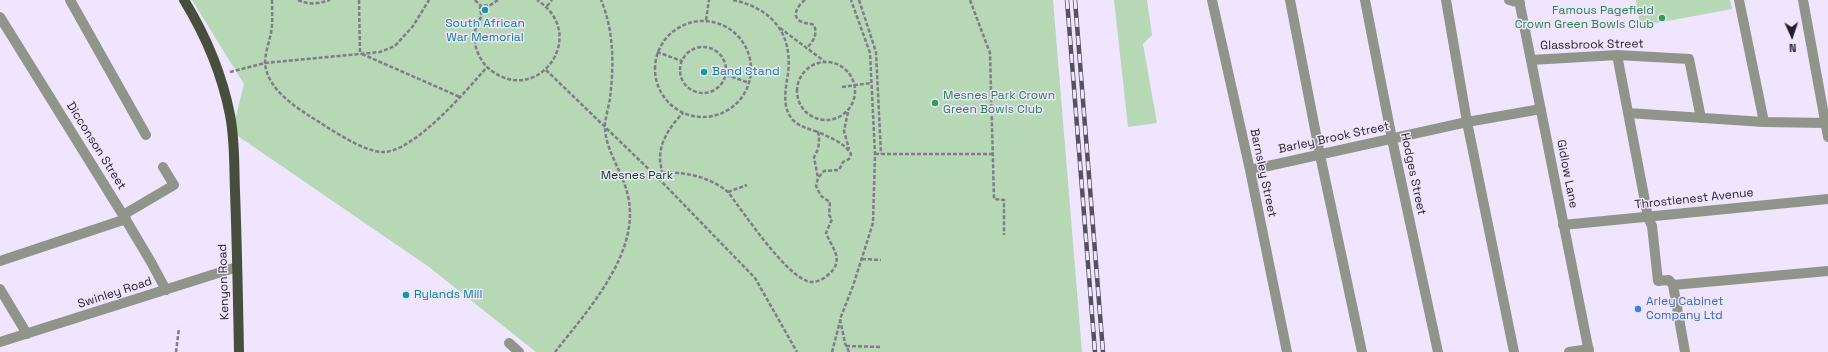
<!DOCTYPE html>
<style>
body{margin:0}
#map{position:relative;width:1828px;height:352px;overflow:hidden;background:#efe5fe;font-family:"Space Grotesk",sans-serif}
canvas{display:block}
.north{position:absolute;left:1772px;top:16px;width:40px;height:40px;-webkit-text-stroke:3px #efe5fe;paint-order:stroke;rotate:177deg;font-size:11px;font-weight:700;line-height:16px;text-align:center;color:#221e27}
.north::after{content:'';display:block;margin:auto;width:14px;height:18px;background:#221e27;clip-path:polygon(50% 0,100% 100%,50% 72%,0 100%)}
</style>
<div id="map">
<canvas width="1828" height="352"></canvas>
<div class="north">N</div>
</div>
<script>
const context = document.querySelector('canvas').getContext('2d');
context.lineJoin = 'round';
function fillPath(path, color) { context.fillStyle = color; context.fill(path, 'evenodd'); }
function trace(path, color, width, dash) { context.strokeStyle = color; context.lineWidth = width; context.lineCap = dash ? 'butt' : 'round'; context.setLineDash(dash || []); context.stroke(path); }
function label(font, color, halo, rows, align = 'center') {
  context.font = font + ' "Space Grotesk",sans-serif'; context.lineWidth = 3; context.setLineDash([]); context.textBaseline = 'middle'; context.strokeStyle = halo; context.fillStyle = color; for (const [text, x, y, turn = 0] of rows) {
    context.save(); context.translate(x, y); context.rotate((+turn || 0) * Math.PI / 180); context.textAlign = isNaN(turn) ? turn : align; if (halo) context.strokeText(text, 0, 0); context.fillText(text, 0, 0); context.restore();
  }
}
const green = new Path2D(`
 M192,0H1053L1082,352H536L429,267L232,132L244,84Z
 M1114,0H1147L1152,35L1143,44L1157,123L1128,127Z
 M1636,0H1730L1732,9L1640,26Z`);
const path = new Path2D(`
 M272,0C272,11 273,22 271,33C269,42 265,54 265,63C267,87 290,103 308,115C326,126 362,152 383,152C414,152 467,90 487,67
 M298,0C309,5 318,4 330,0
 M359,0L360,53
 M475,0L481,6
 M498,0L489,6L483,5L480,8C480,10 481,12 481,14C482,18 476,26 475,31C475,34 475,40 475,43C477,54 483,65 492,71C539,106 590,34 537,0
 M733,0C771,8 793,33 788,73C786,88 781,107 793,120C800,127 809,129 818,132
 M805,0C798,5 790,17 802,22C806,24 810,23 814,25C818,35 813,41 807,48
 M859,0L876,52L881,154
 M970,0L990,53L994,199L1004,200V235
 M547,6L552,0
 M706,20L709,0
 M655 69a48 48 0 1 1 96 0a48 48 0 1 1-96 0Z
 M780,28L824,61
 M680 70a23 23 0 1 1 46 0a23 23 0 1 1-46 0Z
 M657,52L682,61
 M362,54L460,97
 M797 91a29 29 0 1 1 58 0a29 29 0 1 1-58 0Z
 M546,70L660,180L755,278L797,352
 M230,72L265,63L380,52L395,46L413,26L429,0
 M726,75L750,83
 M842,87L871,83
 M848,112L844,131L849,149
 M875,154H992
 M663,172C688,173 708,176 728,192C744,213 784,273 807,281C815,284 824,279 829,274C845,260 832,248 826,233L832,219L829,215L830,202L821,196L816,186L818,178L824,171L839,170L843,162L849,159L851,154C845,143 829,137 818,132C820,140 819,150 814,157L818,178
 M660,180C664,170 660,168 660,158C660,141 671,125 683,113
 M728,192L747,185
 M862,259L881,260
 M846,346L882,347
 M176,352L179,328
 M555,352C587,311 641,253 628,196C623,172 606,152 605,128C604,122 609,106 610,98C614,66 614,30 601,0
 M832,352L840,321
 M849,352L845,343L840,319L853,286L873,223L875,154L870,53L851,0`);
const minor = new Path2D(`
 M70,0L146,135
 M1212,0L1250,170L1287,352
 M1290,0L1320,155L1362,352
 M1365,0L1392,139L1438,352
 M1446,0L1467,122L1514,352
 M1509,0L1520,3
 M1519,0L1589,352
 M1739,0L1764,122
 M1803,0L1828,137
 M0,17L123,215L151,262L166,290
 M1617,55L1648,217L1652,226L1658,281L1669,280L1673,285L1685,352
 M1531,60L1617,55L1689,59L1701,118
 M1628,113L1764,122L1828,123
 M1250,170L1467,122L1541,109
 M123,215L174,185L163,167
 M1563,225L1828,199
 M0,261L126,219
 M1673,285L1828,271
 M0,289L27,334
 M0,342L237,267
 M509,343L519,352
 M1569,352L1589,349`);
const major = new Path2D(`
 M184,0C206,36 222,74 230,115C235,140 234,166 235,191C237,245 238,298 239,352`);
const rail = new Path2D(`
 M1067,0L1095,352
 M1075,0L1103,352`);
const markers = [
 [485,10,4,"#0f9aa8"],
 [1662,18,4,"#2e9e5b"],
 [704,72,4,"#0f9aa8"],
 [935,103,4,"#2e9e5b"],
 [406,295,4,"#0f9aa8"],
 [1638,309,4,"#3f7fe0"]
];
const leisureNames = [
 ["Famous Pagefield",1654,11],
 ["Crown Green Bowls Club",1654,25],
 ["Mesnes Park Crown",943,96,"left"],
 ["Green Bowls Club",943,110,"left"]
];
const cultureNames = [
 ["South African",485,24,"center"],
 ["War Memorial",485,38,"center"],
 ["Band Stand",712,72],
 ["Rylands Mill",414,295]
];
const streetNames = [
 ["Glassbrook Street",1592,45,-1],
 ["Barley Brook Street",1334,138,-12],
 ["Dicconson Street",96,146,58],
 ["Barnsley Street",1263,173,78],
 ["Hodges Street",1413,174,78],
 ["Gidlow Lane",1567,174,79],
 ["Throstlenest Avenue",1694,199,-6],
 ["Kenyon Road",224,282,-92],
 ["Swinley Road",115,293,-18]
];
const parkNames = [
 ["Mesnes Park",637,176]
];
const shopNames = [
 ["Arley Cabinet",1646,302],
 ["Company Ltd",1646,316]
];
fillPath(green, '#b6d8b5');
trace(path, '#817b8b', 2.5, [4, 2]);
trace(minor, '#909489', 10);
trace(major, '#484e3c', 10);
trace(rail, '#56515e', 4.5);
trace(rail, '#efe5fe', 3, [9]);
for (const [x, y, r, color] of markers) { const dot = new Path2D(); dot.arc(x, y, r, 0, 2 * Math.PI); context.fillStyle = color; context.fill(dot); trace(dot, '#efe5fe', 1.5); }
label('12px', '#27864d', '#efe5fe', leisureNames, 'right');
label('12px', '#0d838f', '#efe5fe', cultureNames, 'left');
label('12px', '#221e27', '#efe5fe', streetNames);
label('12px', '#074911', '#efe5fe', parkNames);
label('12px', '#366cbe', '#efe5fe', shopNames, 'left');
</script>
